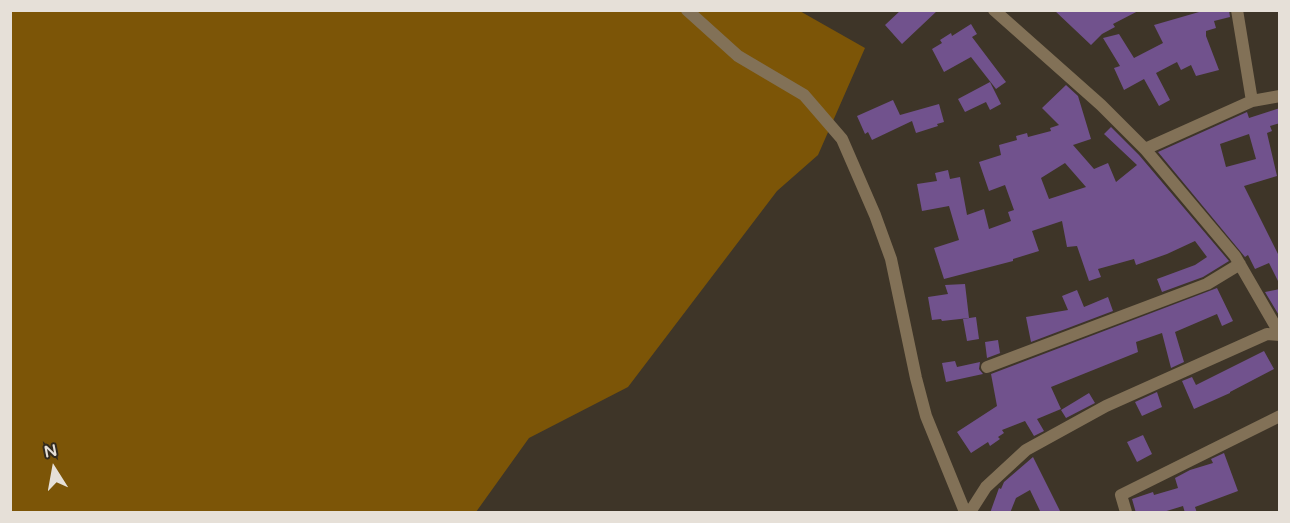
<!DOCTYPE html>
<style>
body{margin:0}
#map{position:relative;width:1290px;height:523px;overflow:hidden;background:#3e3528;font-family:"Varela Round",sans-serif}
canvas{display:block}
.frame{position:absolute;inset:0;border:12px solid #e6e0d8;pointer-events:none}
.north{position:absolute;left:24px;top:439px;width:60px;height:60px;-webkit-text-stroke:4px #332b1e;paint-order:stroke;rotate:349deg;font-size:16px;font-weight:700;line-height:24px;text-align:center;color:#e6e0d8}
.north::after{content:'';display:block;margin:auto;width:21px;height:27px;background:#e6e0d8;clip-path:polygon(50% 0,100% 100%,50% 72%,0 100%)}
</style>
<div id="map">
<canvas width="1290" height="523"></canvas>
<div class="frame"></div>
<div class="north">N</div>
</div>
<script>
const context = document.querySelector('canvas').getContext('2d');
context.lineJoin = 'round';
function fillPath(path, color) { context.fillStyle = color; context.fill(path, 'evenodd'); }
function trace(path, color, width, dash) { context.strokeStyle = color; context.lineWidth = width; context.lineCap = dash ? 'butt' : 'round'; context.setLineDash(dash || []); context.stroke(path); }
const forest = new Path2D(`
 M798,10L865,48L818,155L777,191L628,387L529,438L476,512H11L10,11Z`);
const building = new Path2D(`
 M901,10H938L902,44L885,25Z
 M1054,10H1140L1113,24L1115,27L1102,34L1091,45Z
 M1206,10H1229L1230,17L1214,21L1216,28L1206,31V36L1219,70L1196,76L1191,65L1181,70L1177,62L1156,73L1170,100L1159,106L1144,79L1124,90L1114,68L1120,66L1103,38L1119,34L1134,58L1163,43L1154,25Z
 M971,24L977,34L972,37L1006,82L996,89L971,57L944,72L932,49L942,43L940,40L951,33L952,36Z
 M990,82L1001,104L990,110L986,102L965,112L958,99Z
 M1066,85L1078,96L1091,139L1073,145L1094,169L1108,163L1116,182L1137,165L1104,134L1111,127L1139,155L1229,261L1203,277L1162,292L1157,279L1195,265L1207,257L1195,241L1167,254L1136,265L1134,259L1098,269L1101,277L1089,281L1077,246L1067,247L1062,221L1032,231L1039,251L1013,259V261L944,279L934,248L959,240L949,206L922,211L917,184L937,181L935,173L948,170L950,179L960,177L967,215L984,209L989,229L1011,221L1008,212L1014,210L1005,185L989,191L979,162L1001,155L999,145L1017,140L1016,136L1027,133L1028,137L1051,131L1050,128L1059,125L1042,108ZM1065,163L1086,187L1049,199L1041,178Z
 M893,100L900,115L939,104L944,122L937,124L938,126L916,133L912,121L872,140L868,132L865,134L857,116Z
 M1280,108V123L1270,126L1272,131L1267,133L1277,176L1244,186L1280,258V285L1269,263L1255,269L1248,255L1245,257L1158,152L1247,112L1249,118ZM1249,134L1256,159L1226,167L1220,144Z
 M965,284L969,318L942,321L941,319L932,320L928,297L948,294L945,285Z
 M1217,288L1233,321L1222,326L1217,314L1175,332L1184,362L1171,368L1162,333L1136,342L1138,352L1051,387L1061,409L1037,419L1044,431L1034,436L1025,421L1002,430L1004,433L998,437L1000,439L990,446L988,442L971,453L957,432L997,406L991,374Z
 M1280,289V317L1265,292Z
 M1077,290L1084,307L1108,297L1113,311L1031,342L1026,317L1068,310L1062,296Z
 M976,317L979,339L967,341L963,319Z
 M998,340L1000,353L1003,352L987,358L985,342Z
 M1264,351L1274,369L1230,392V393L1194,409L1182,381L1192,377L1196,385Z
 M955,361L957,367L980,362L979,369L983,374L946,382L942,363Z
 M1157,392L1162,407L1142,416L1135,402Z
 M1089,393L1095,403L1066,418L1061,410Z
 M1143,435L1152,454L1137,462L1127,442Z
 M1224,453L1238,491L1195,507L1197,513H1185L1183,506L1160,513H1136L1132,499L1153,492L1154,495L1178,488L1175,478L1190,470L1213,463L1211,459Z
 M1033,457L1061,513H1041L1030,490L1016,498L1010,513H990L999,488L1001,489L1004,482Z`);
const minor = new Path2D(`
 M687,10L738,56L804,95L842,139L875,215L891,259L916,378L926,416L965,512
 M994,10L1101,105L1145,149L1235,256L1280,334
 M1237,10L1252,101
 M1145,149L1252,101L1280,96
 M987,367L1207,284L1240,264
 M970,512L986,487L1026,450L1106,406L1267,334L1280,335
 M1126,512L1121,495L1280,416`);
fillPath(forest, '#7c5507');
fillPath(building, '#71528d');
trace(minor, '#827157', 12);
</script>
